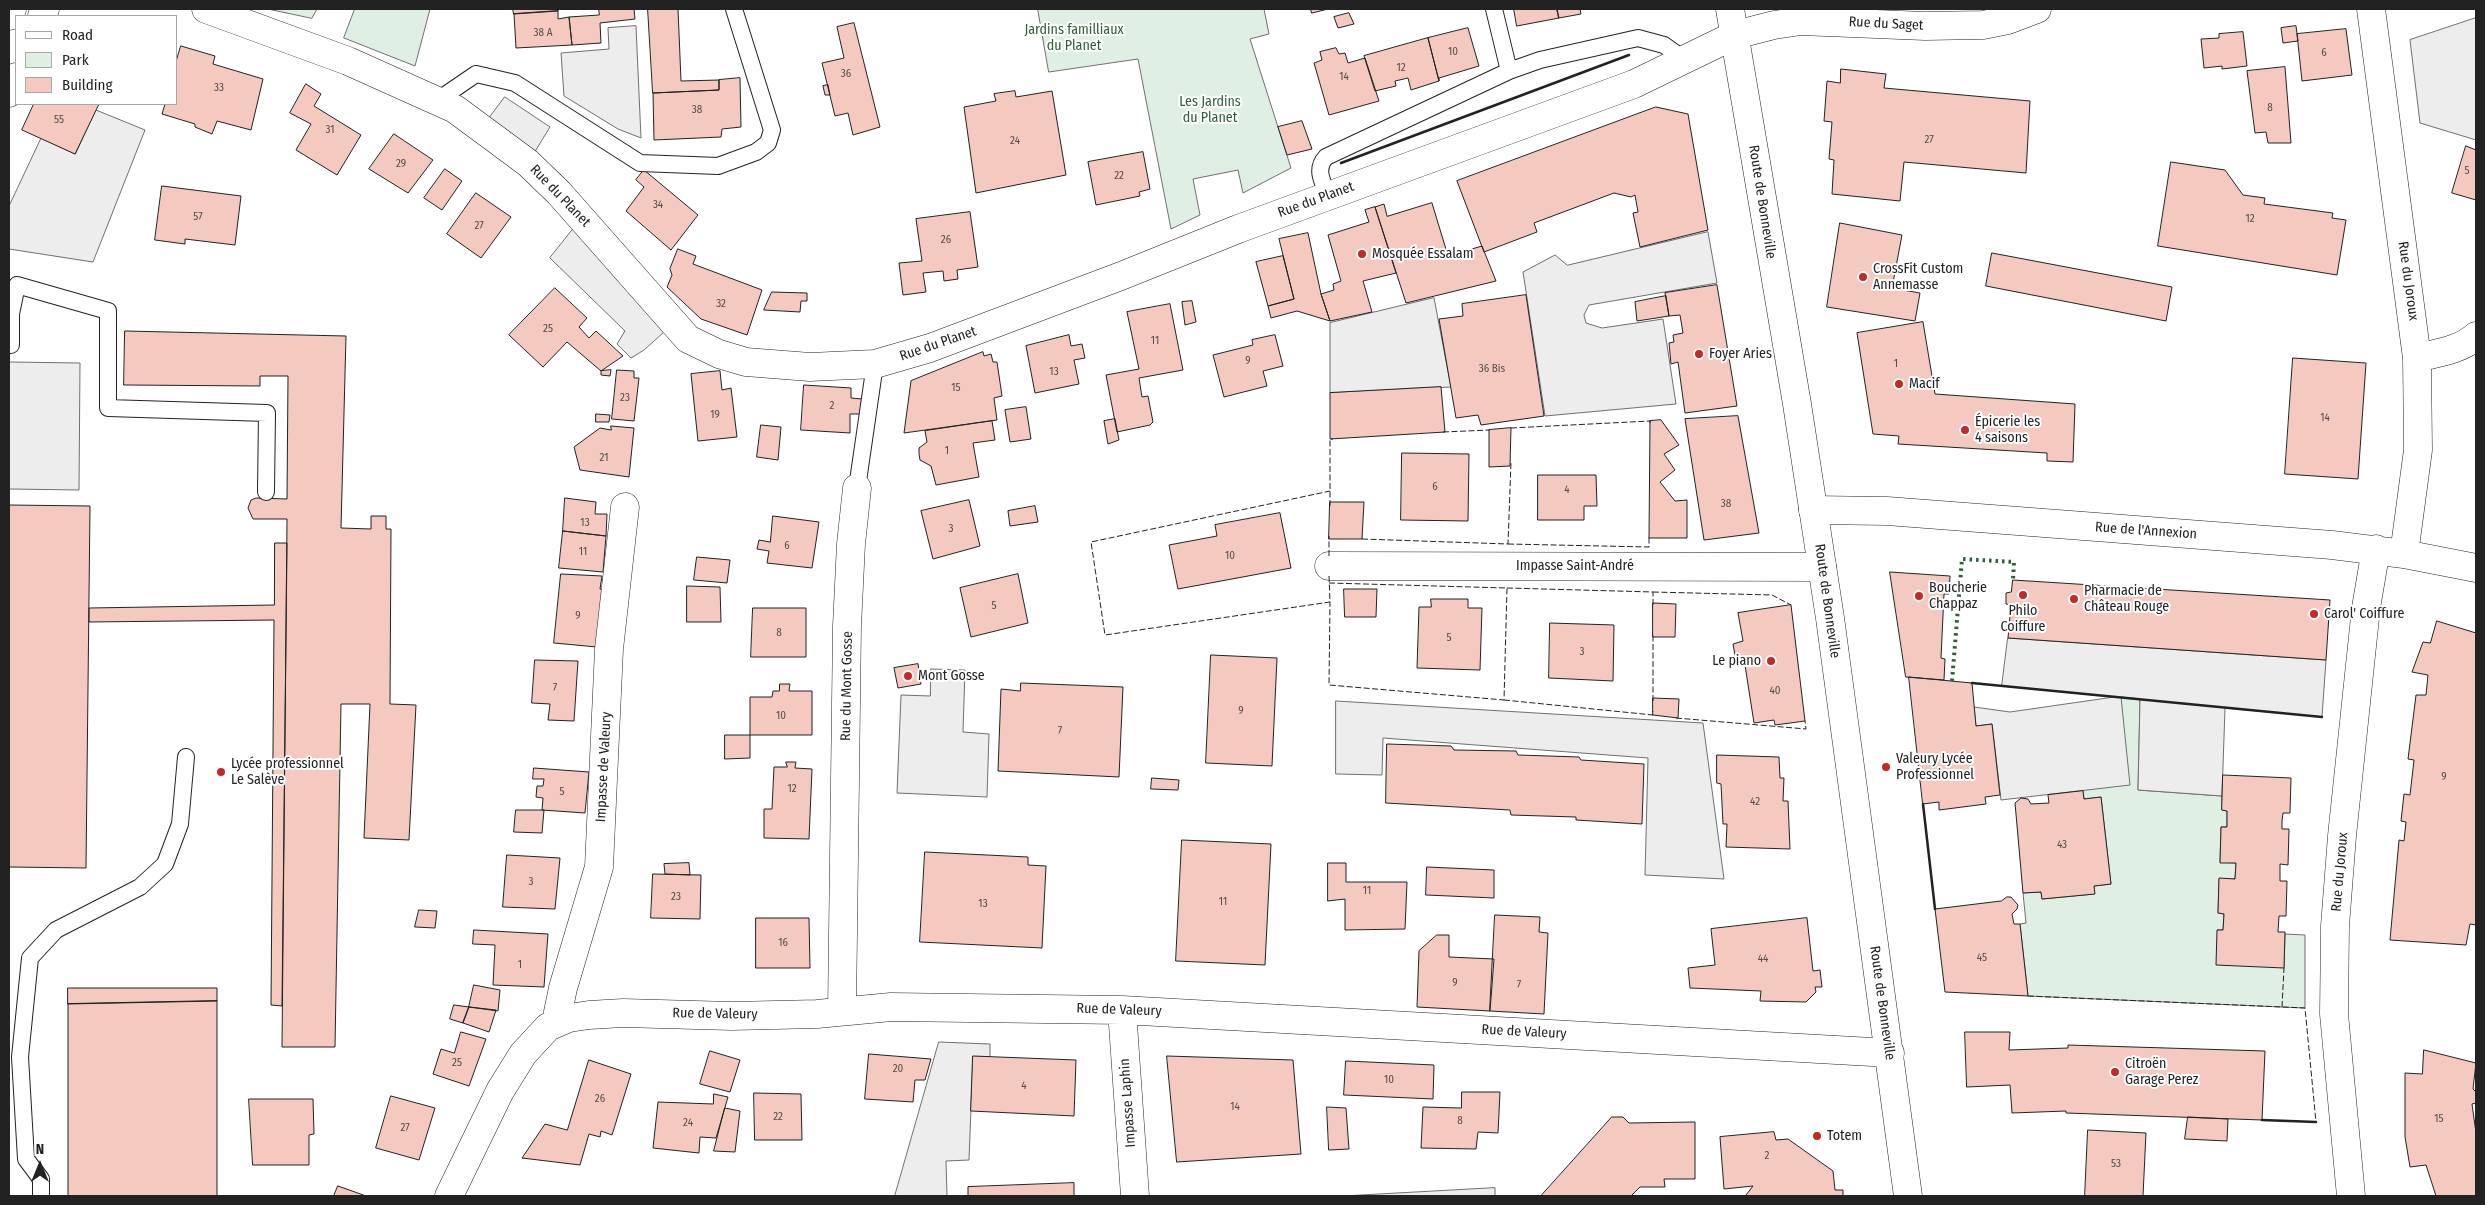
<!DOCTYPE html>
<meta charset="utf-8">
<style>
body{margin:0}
#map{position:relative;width:2485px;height:1205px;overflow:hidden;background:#fff;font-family:"Fira Sans Condensed",sans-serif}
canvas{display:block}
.frame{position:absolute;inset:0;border:10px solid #222;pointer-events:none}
.legend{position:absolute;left:15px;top:15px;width:162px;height:90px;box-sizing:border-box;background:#fff;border:1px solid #a7a7a7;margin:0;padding:6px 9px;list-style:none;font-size:15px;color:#222}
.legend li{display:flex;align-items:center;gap:10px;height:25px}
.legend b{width:25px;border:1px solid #a7a7a7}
.north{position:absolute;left:15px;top:1140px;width:50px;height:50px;-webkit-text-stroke:4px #fff;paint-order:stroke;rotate:0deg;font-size:14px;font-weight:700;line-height:20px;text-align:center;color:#222}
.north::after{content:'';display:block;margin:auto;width:18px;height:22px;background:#222;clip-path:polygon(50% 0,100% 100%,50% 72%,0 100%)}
</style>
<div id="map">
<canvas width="2485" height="1205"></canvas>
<div class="frame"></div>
<ul class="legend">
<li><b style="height:6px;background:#fff"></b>Road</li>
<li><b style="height:14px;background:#e0efe3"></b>Park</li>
<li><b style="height:14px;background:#f3c9c0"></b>Building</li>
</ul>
<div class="north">N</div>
</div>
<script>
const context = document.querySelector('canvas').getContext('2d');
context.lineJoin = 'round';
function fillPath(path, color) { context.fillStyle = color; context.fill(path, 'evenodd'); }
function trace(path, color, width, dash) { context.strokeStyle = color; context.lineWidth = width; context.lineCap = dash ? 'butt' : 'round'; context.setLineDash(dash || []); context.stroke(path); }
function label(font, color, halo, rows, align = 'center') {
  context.font = font + ' "Fira Sans Condensed",sans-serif'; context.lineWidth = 4; context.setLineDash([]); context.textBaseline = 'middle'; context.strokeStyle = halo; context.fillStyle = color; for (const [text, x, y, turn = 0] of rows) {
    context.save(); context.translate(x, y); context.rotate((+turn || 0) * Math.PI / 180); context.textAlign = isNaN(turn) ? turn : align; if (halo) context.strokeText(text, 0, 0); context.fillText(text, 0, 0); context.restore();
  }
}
const green = new Path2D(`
 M268,9H317L312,18Z
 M355,9H430L415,66L344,38Z
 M1038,9H1264L1269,34L1250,39L1291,168L1243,193L1238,170L1193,179L1200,215L1171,229L1138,59L1049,72Z
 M2121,697L2140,699L2138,790L2222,796V810L2227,811V827H2221L2220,862L2236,863L2235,879H2219L2218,913L2224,914L2223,930H2217L2284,968L2285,934L2305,935V1008L2028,996L2020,924L2026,923L2023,893L2041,892L2042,899L2094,894V886L2111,884L2101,797L2084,799L2083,791Z`);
const parking = new Path2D(`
 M2476,18V140L2420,123L2410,40Z
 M636,26L641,138L618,129L564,96L561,53L609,49L608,28Z
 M505,97L550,127L528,163L481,129Z
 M96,110L145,130L93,262L9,249V206L41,138L75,154Z
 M582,218L673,324L644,350L631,358L617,344L625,331L550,258Z
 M1708,232L1717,283L1589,305L1584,315L1586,323L1602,328L1663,319L1676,404L1545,416L1523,272L1555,255L1567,265Z
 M1434,298L1451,387L1330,393V323Z
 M9,362L80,363L79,490L9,489Z
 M2008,638L2326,660L2322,717L2225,708L2222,796L2138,790L2140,699L2121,697L2130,785L2001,800L1992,724L1976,726L1974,707L2010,712L2114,697L2002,686Z
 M931,669L965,670L963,732L989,734L987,797L897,793L901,695L930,696Z
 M1336,701L1703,723L1724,879L1645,875L1648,758L1383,738L1382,775L1336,774Z
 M939,1042L990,1044V1057H973L969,1160L946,1161L947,1196H895Z
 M1495,1188V1196H1343Z`);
const building = new Path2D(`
 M513,9H558V11L514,14Z
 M599,9H634L635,19L600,23L601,43L572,45L569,17L599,15Z
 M648,9H678L681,81L719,80V90L653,93Z
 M1311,9H1328L1312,13Z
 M1514,9H1557L1559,18L1517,26Z
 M1557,9H1580L1581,14L1559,18Z
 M558,11V19L569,17L572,45L516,48L514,14Z
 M1349,13L1354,24L1338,28L1334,17Z
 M854,23L880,127L853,135L848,113L835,116L822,63L844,58L837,27Z
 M2296,26L2298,41L2283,43L2281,28Z
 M1468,28L1479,66L1439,78V81L1428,38Z
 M2346,29L2352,75L2302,81L2297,34Z
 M2243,32L2247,66L2222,69V66L2204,68L2201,39L2219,38V34Z
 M1428,38L1439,81L1411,90L1408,78L1395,81L1396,86L1375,91L1364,56Z
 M181,46L215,56L213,64L263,79L251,130L217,121L212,134L195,127V124L162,114L165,104H176V62Z
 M1336,48L1339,54L1345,53L1348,63L1365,58L1379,101L1329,115L1314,63L1322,60L1320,52Z
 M2285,67L2291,143H2268L2266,132L2255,133L2247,71Z
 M1841,69L1886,74L1884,88L2030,101L2026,173L1904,162L1900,201L1832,194L1834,160L1829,159L1832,122L1824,121L1827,81L1840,83Z
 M740,78L741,127L722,129L721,137L654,140L653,93L719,90V80Z
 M306,84L321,94L314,106L361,135L337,175L296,150L311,124L290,113Z
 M828,85L830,95H825L823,86Z
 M1015,91L1016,97L1052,91L1066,175L976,193L964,107L996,101L994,94Z
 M34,104H99L75,154L22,130Z
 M1656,107L1688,114L1708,230L1640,247L1633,213L1638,212L1635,195L1631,197L1614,193L1534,223L1537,232L1484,252L1457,181Z
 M1302,121L1312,149L1287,155L1278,127Z
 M394,134L433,160L408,193L369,169Z
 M2466,146L2476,150V200L2452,193Z
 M1143,152L1150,189L1139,192L1140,196L1096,205L1088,162Z
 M2171,162L2225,170L2243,195L2265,198L2264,204L2333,213L2332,218L2346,220L2337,275L2158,246Z
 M445,169L462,181L442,210L424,198Z
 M644,170L698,215L671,250L626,211L644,187L636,180Z
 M162,186L241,196L235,245L185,239V244L155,240Z
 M476,193L511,217L481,258L447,234Z
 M1432,203L1448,256L1482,246L1496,281L1406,303L1375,207L1384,204L1387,216Z
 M1375,207L1396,273L1363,281L1372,312L1330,321L1321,294L1334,290L1333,284L1341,281L1328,235L1369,222L1365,210Z
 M970,212L978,267L957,270L958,279L944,281L943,271L923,273L926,292L903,295L899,263L922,261L916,219Z
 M1840,223L1902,235L1892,288L1920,293L1915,321L1827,307Z
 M1308,233L1321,294L1330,321L1297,311L1271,318L1268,306L1294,299L1279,239Z
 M678,249L696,256L693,264L762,290L747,335L701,319L667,287L672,275L670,269Z
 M1992,253L2172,287L2166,321L1986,286Z
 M1283,256L1294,299L1268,306L1256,262Z
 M1717,285L1737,406L1685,413L1678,362L1671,364L1669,343L1674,342L1673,335L1683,333L1680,315L1669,316L1665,293Z
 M555,288L587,318L579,327L589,338L596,331L623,356L601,371L567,342L543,367L509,335Z
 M772,292L807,293V301H801L800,312L764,310Z
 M1526,295L1544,416L1481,425L1478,415L1456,418L1439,319L1463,316L1462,304Z
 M1666,296L1669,316L1637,321L1635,302Z
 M1192,301L1196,322L1185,325L1182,302Z
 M1170,304L1183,370L1139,378L1142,397L1148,396L1153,422L1150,425L1117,432L1106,375L1139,369L1127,312Z
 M1923,322L1935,394L2075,404L2073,462L2047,461V453L1898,444L1899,436L1873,434L1857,333Z
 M125,331L346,336L341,528L371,529V516H386V529H391L390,704L416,705L409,840L364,838L370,704H341L335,1047H282L287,519H253L248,508L251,500L256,498L287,499L288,376H260V386L124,385Z
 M1069,335L1071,346L1082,344L1085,358L1074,360L1079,384L1035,393L1026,346Z
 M1275,335L1283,366L1263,371L1267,386L1224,397L1213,355L1253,345L1252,340Z
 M983,352L984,356L991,354L993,362H997L1002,396L994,398L997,420L904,433L911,381Z
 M2293,358L2366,363L2358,479L2285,474Z
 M611,370L610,376L601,375V371Z
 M617,370L634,371V378H639L634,421L612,419Z
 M720,371L722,390L731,388L737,437L698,441L691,374Z
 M804,385L851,388V398L862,399L860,414H850V433L801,430Z
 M1441,387L1445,432L1330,439V393Z
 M1026,407L1031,439L1010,442L1005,410Z
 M596,414L610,415L609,422H596Z
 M1738,416L1759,533L1704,540L1685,419Z
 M1115,419L1119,440L1108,444L1104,421Z
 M1661,420L1679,445L1664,454L1675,470L1660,482L1675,501L1687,500V538H1649L1650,421Z
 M992,421L995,440L973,443L979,477L936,485L931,466L920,460L919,454V448L927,442L925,431Z
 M761,425L781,427L778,460L757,457Z
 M611,426L634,428L629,477L580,470L574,447L600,428L611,430Z
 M1511,428L1510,466L1489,467V430Z
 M1402,453L1469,454L1468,521L1401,520Z
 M1538,475H1596L1597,506H1584V520H1538Z
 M565,498L596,502L595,514H607L606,536L563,531Z
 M969,500L980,546L933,559L921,511Z
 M1330,502H1364L1362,539H1329Z
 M9,505L90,506L86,868L9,867Z
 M1035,506L1038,522L1010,526L1008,511Z
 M1280,513L1291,568L1178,589L1169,545L1217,536L1215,525Z
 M773,516L819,522L812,568L767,563L769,551L757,549L759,540L770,542Z
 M563,531L606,536L603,572L559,568Z
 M275,543H287L282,1006L271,1005L274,620L89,622V608L274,605Z
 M697,557L730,560L727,583L694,580Z
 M1890,572L1950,576L1949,594H1944L1941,658L1945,659L1944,680L1906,677Z
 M561,574L602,576L600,589L603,590L597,647L554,643Z
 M1018,574L1028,623L971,637L960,588Z
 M2013,580L2330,600L2326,660L2008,638L2011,605L2006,604V593L2011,592Z
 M687,586L720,587L721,622H687Z
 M1344,589H1377L1376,617H1345Z
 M1431,599H1468V608H1482L1480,670L1417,668L1419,607H1431Z
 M1653,603L1676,604L1675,637H1653Z
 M1791,605L1805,721L1775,725L1774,720L1754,723L1744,659L1736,661L1733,644L1743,641L1738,613Z
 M753,608H806V657H751Z
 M2437,621L2476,633V925L2470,924L2466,945L2390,940L2399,840L2404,841L2406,822L2401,821L2404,794L2410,795L2414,760L2408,759L2416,695H2426L2428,675L2412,672L2423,642L2430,643Z
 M1550,623L1614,625L1613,681L1549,678Z
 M1211,655L1277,658L1272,766L1206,763Z
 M535,660L578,661L574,721L548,720L550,704L532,703Z
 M918,664L921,684L898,688L894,668Z
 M1909,677L1972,683L1976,726L1992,724L2000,795L1985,797L1986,804L1939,810V802L1923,804Z
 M1021,683L1123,687L1119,777L998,771L1001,689L1020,691Z
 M780,684H790L789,691H812V735H750V697H772L773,691H779Z
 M1653,698L1679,699L1678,718L1653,715Z
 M725,735H750V758L725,759Z
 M1387,744L1451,746L1454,750L1516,751L1518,755L1579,757L1581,760L1644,764L1642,824L1576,820V817L1511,815L1510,810L1386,803Z
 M1717,755L1779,757L1780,778H1784L1783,801H1788L1790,849L1726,847L1727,824H1723L1721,784L1717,783Z
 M786,762H796L795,768L812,769L809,839L764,838V809H772L774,767H787Z
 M534,768L589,772L585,813L542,810L543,798L536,797L537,786H543L544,779H533Z
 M2223,775L2291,778L2290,813H2283L2282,821V829H2289L2288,865L2280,864V881H2287L2286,916H2279L2278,932H2285L2284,968L2216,965L2217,930H2223L2224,914L2218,913L2219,878L2235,879L2236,863H2220L2221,827H2227V811L2222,810Z
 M1152,778L1179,780L1178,790L1151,789Z
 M2083,791L2084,799L2101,797L2111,884L2094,886L2095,894L2042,899L2041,892L2023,893L2015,803L2021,798L2028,799L2031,804L2049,803L2048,795Z
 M516,810H544L542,833L514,832Z
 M1182,840L1271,844L1265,965L1176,961Z
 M925,852L1028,857V865L1046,866L1042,948L920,942Z
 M507,855L560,858L555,909L503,907Z
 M689,863L690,875L665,874L664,864Z
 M1328,863H1346V882H1407L1405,929L1345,930V899L1328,901Z
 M1427,867L1494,870V898L1426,895Z
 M653,874L701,875L700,919L651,918Z
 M2007,897H2011L2018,905L2017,909L2012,914L2014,924H2020L2028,996L1945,992L1935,909L2001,901Z
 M419,910L437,911L435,928L415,927Z
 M1495,915L1540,917L1539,932L1548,933L1544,1014L1490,1011Z
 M756,918H809L810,968H756Z
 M1807,918L1813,971L1820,970L1822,987H1815L1816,992L1806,1002L1760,1001L1761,991L1690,988L1688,968L1715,965L1711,929Z
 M474,930L548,934L544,987L493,985L495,945L473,944Z
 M1437,935H1449V957L1494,959L1490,1011L1417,1007L1419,951Z
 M474,985L500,990L498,1011L469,1007Z
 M68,988H217V1001L68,1004Z
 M217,1001V1196H68V1004Z
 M454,1005L469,1007L463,1023L450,1019Z
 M469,1007L496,1010L489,1032L463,1023Z
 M461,1032L486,1039L469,1086L433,1074L441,1049L454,1053Z
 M1965,1032H2010L2009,1050L2068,1048V1045L2265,1051L2262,1120L2066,1113V1111L2012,1113L2010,1085L1967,1087Z
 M2424,1050L2476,1063L2473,1089L2476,1092V1103L2472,1104L2476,1133V1196H2436L2426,1165L2410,1167L2405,1137V1073L2422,1074Z
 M710,1051L740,1060L730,1092L700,1084Z
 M869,1054L931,1059L925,1080H915L913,1102L865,1099Z
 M973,1056L1076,1060L1074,1116L971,1111Z
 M1167,1056L1293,1060L1301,1154L1177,1162Z
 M589,1060L631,1074L612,1135L601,1131L600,1137L589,1134L580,1165L522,1158L545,1124L567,1130Z
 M1346,1061L1434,1065L1433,1099L1344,1095Z
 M1462,1092H1500L1498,1133L1478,1132L1476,1149L1421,1148L1423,1107L1461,1108Z
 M754,1093L801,1094L802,1140H755Z
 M714,1094L728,1097L716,1138L700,1137L699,1153L653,1148L658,1102L713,1104Z
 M391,1096L435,1108L419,1160L376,1148Z
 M249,1099H313L314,1134L309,1135V1165H253Z
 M1327,1107L1346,1108L1349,1149L1329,1150Z
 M725,1108L740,1111L735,1152L714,1151Z
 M1612,1117H1623L1629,1123L1695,1122V1179H1664L1665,1187H1640L1631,1196H1541Z
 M2188,1117L2228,1119L2227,1141L2185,1139Z
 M2088,1130L2146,1133L2143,1196H2085Z
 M1774,1132L1776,1140L1788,1139L1833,1171L1835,1190H1843V1196H1748L1746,1195L1753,1186L1724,1189L1720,1137Z
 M1074,1183V1196H968V1187Z
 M338,1186L366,1196H334Z`);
const lane = new Path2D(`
 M1494,9L1509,71
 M438,100L476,74L515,83L640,163L718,166L756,152L768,143L772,130L734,9
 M1328,195C1322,181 1315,169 1326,157L1509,71L1540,60L1638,38L1664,45L1685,60
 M11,345V314L17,285L108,311V408L267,413L266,492
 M857,488L875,364
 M41,1196V1179L26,1159L20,1057L30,958L56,930L140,887L165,864L180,824L186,757`);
const street = new Path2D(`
 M206,9L348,61L455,109L528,163L559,193L688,339L719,354L746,362L810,367L875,364L930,348L1121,276L1238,229L1634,84L1735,35L1774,25L1801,21L1925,26L1983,25L2008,20L2037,9
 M2371,9L2417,358L2418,450L2404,554
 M2417,358C2436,353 2461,350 2476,336
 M1813,510L1887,511L2332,545L2404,554L2476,568
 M1329,566L1822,567
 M842,1010L847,626L851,544L857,488
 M1122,1010L1135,1196
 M556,1022L563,988L599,867L609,649L625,507
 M449,1196L500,1091L523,1054L548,1027L569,1018L589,1015L623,1013L732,1016L817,1014L891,1007L1122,1010L1890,1053
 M2351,1196L2334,1014L2335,926L2342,836L2366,608L2376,549`);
const secondary = new Path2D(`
 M1730,9L1797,404L1830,618L1908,1196
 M9,16L12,9
 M42,16L45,9
 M9,93L16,77`);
const hedge = new Path2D(`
 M1952,681L1962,559L2014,562L2013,580`);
const fence = new Path2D(`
 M1511,428L1650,421V423
 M1443,432L1490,430
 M1330,506V439H1333
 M1362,539L1508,544L1511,462
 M1508,544L1649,547V535
 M1329,556V536
 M1329,576L1330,602L1105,635L1091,542L1330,491
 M1329,583L1507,588L1504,700L1329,685L1330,602
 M1507,588L1653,592V606
 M1653,592L1772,595L1791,605
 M1504,700L1653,715V711
 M1653,701V634
 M1676,718L1806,729L1805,721
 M2028,996L2305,1008L2316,1122
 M2282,1007L2284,968`);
const wall = new Path2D(`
 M1341,163L1629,55
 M1972,683L2322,717
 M1923,804L1935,909
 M2262,1120L2316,1122`);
const markers = [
 [1362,254,5,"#c62828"],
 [1863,277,5,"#c62828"],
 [1699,354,5,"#c62828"],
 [1899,384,5,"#c62828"],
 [1965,430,5,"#c62828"],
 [2023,595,5,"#c62828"],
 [1919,596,5,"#c62828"],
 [2074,599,5,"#c62828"],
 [2314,614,5,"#c62828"],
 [1771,661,5,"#c62828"],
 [908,676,5,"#c62828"],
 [1886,767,5,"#c62828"],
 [221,772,5,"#c62828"],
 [2115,1072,5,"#c62828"],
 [1817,1136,5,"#c62828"]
];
const numberNames = [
 ["38 A",543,33],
 ["10",1453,52],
 ["6",2324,53],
 ["12",1401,68],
 ["36",846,74],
 ["14",1344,77],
 ["33",219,88],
 ["8",2270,108],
 ["38",697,110],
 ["55",59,120],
 ["31",330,130],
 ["27",1929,140],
 ["24",1015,141],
 ["29",401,164],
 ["5",2467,171],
 ["22",1119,176],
 ["34",658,205],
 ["57",198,217],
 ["12",2250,219],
 ["27",479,226],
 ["26",946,240],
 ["32",721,304],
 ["25",548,329],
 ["11",1155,341],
 ["9",1248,361],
 ["1",1896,364],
 ["36 Bis",1492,369],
 ["13",1054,372],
 ["15",956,388],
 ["23",625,398],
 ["2",832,406],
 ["19",715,415],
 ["14",2325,418],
 ["1",947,451],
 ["21",604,458],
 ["6",1435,487],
 ["4",1567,490],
 ["38",1726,504],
 ["13",585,523],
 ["3",951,529],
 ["6",787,546],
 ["11",583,552],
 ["10",1230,556],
 ["5",994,606],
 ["9",578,616],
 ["8",779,633],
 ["5",1449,638],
 ["3",1582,652],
 ["7",555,688],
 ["40",1775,691],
 ["9",1241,711],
 ["10",781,716],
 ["7",1060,731],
 ["9",2444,777],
 ["12",792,789],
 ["5",562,792],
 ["42",1755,802],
 ["43",2062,845],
 ["3",531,882],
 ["11",1367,891],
 ["23",676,897],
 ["11",1223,902],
 ["13",983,904],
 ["16",783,943],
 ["45",1982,958],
 ["44",1763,959],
 ["1",520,965],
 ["9",1455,983],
 ["7",1519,985],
 ["25",457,1063],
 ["20",898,1069],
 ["10",1389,1080],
 ["4",1024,1086],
 ["26",600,1099],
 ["14",1235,1107],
 ["22",778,1117],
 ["15",2439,1119],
 ["8",1460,1121],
 ["24",688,1123],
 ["27",405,1128],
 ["2",1767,1156],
 ["53",2116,1164]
];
const streetNames = [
 ["Rue du Saget",1886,24,3],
 ["Rue du Planet",560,196,46],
 ["Rue du Planet",1316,200,-20],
 ["Route de Bonneville",1762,202,81],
 ["Rue du Joroux",2408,281,82],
 ["Rue du Planet",938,344,-19],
 ["Rue de l'Annexion",2146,531,4],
 ["Impasse Saint-André",1575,566],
 ["Route de Bonneville",1827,601,82],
 ["Rue du Mont Gosse",847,686,-89],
 ["Impasse de Valeury",604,767,-87],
 ["Rue du Joroux",2340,872,-85],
 ["Route de Bonneville",1882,1003,82],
 ["Rue de Valeury",1119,1010,2],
 ["Rue de Valeury",715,1014,1],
 ["Rue de Valeury",1524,1032,3],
 ["Impasse Laphin",1128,1103,-94]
];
const parkNames = [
 ["Jardins familliaux",1074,30],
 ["du Planet",1074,46],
 ["Les Jardins",1210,102],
 ["du Planet",1210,118]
];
const poiNames = [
 ["Mosquée Essalam",1372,254],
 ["CrossFit Custom",1873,269],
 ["Annemasse",1873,285],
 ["Foyer Aries",1709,354],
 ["Macif",1909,384],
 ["Épicerie les",1975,422],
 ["4 saisons",1975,438],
 ["Boucherie",1929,588],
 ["Chappaz",1929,604],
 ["Pharmacie de",2084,591],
 ["Château Rouge",2084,607],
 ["Philo",2023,611,"center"],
 ["Coiffure",2023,627,"center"],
 ["Carol' Coiffure",2324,614],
 ["Le piano",1761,661,"right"],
 ["Mont Gosse",918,676],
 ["Valeury Lycée",1896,759],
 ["Professionnel",1896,775],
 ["Lycée professionnel",231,764],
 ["Le Salève",231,780],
 ["Citroën",2125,1064],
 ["Garage Perez",2125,1080],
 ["Totem",1827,1136]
];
fillPath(green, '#e0efe3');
trace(green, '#6f6f6f', 1);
fillPath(parking, '#ededed');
trace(parking, '#6f6f6f', 1);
fillPath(building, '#f3c9c0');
trace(building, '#222', 1);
trace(lane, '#222', 18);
trace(street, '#222', 29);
trace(secondary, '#222', 29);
trace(lane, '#fff', 16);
trace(street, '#fff', 28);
trace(secondary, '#fff', 28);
trace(hedge, '#2f5e38', 4, [2.5, 4]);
trace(fence, '#222', 1, [6, 2.5]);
trace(wall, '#222', 2.5);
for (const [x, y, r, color] of markers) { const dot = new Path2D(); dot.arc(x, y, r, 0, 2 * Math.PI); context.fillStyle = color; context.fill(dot); trace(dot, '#fff', 2); }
label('11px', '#564c4a', null, numberNames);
label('14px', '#222', '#fff', streetNames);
label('14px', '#2f5e38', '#fff', parkNames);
label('14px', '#222', '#fff', poiNames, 'left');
</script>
